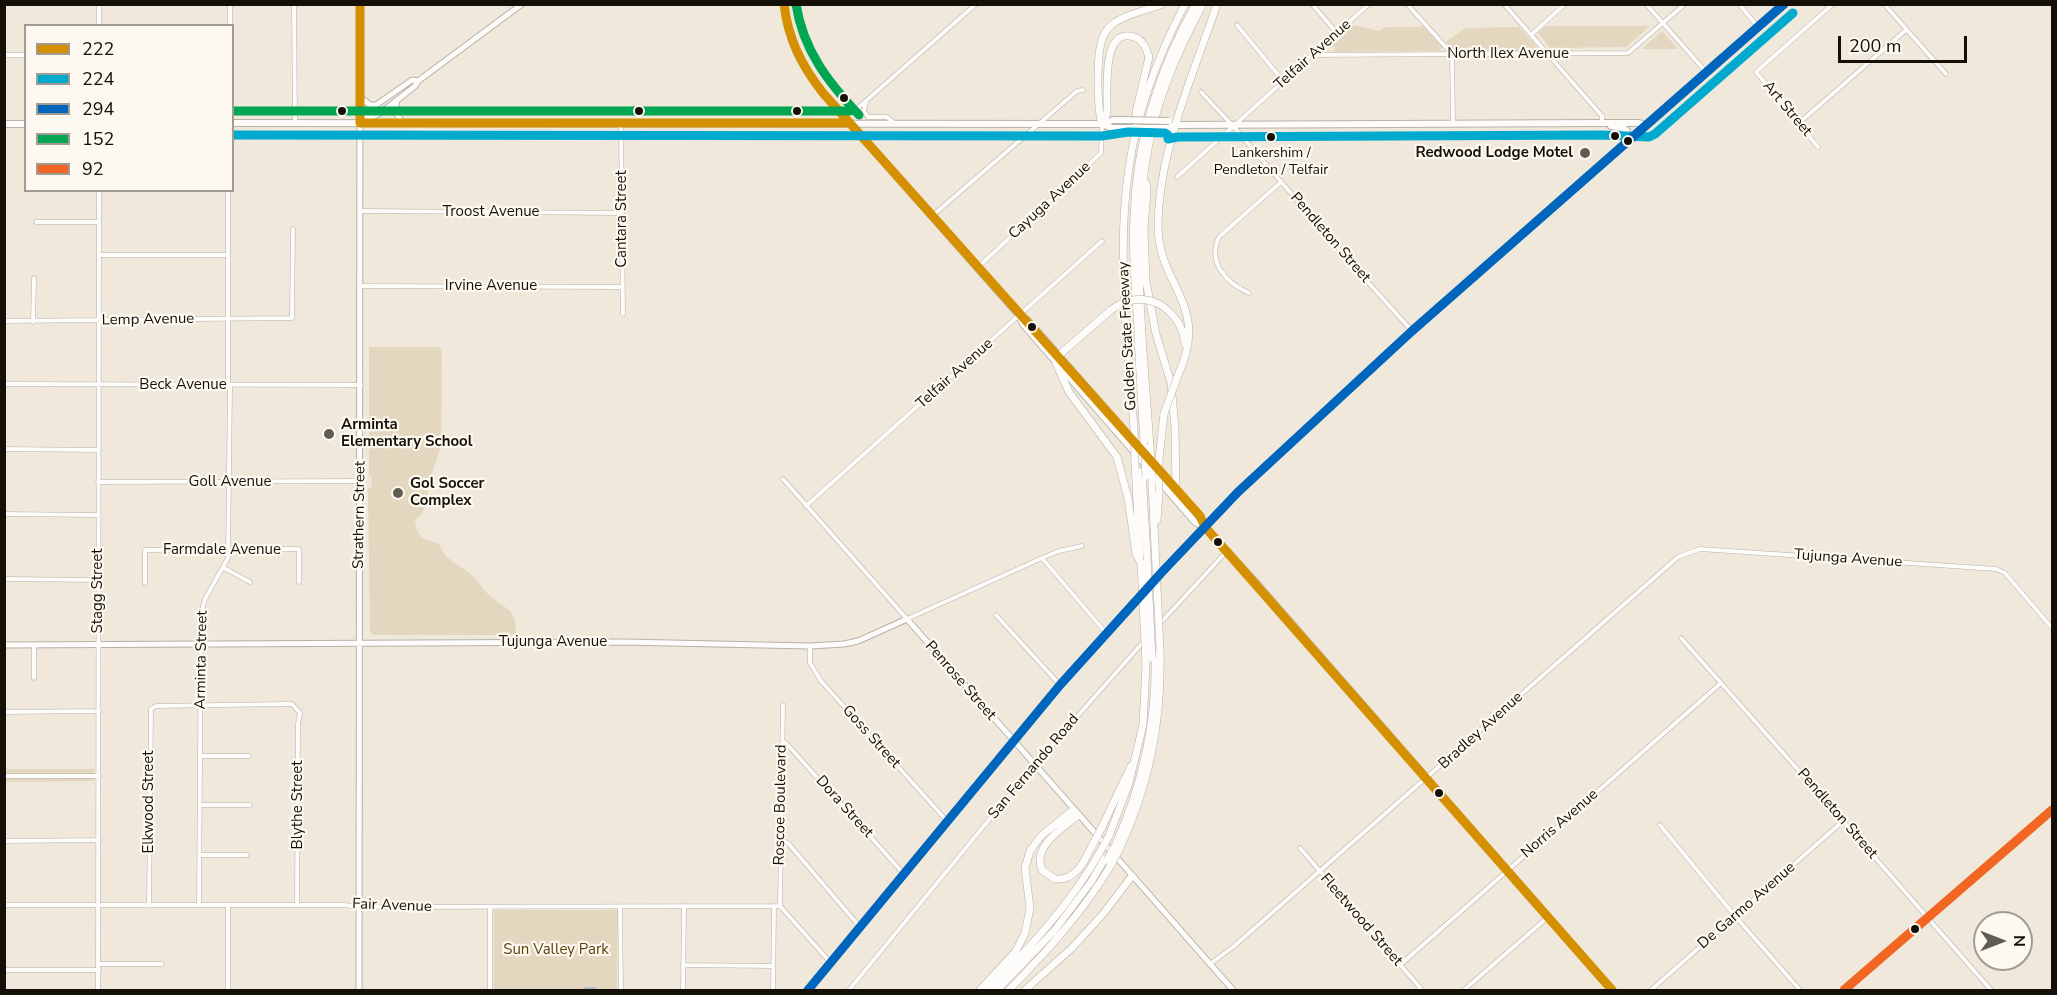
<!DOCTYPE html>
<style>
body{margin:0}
#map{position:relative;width:2057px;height:995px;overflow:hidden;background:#efe8db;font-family:"Nunito Sans",sans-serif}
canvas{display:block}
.frame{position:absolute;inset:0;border:6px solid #141008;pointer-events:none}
.legend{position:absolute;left:24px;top:24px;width:210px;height:168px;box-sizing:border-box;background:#fef9f0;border:2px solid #a09c93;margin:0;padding:8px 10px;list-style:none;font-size:18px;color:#141008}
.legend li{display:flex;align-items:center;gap:12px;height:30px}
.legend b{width:30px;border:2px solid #a09c93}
.north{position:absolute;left:1973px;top:911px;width:60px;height:60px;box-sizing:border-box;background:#fef9f0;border:2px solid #a09c93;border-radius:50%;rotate:90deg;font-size:16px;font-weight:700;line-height:24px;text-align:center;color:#141008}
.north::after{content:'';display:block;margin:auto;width:21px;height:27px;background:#615c52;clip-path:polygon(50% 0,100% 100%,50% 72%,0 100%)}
.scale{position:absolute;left:1838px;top:36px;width:129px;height:27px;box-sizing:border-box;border:3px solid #141008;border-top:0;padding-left:8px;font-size:18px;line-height:21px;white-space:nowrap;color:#141008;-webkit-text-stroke:4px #fef9f0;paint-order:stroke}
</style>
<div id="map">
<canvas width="2057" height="995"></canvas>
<div class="frame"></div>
<ul class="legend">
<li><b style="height:8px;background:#d59001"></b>222</li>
<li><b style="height:8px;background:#00a9ce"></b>224</li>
<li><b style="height:8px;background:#0065bd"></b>294</li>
<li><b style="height:8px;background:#00a651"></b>152</li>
<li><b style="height:8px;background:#f26522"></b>92</li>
</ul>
<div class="north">N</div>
<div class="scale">200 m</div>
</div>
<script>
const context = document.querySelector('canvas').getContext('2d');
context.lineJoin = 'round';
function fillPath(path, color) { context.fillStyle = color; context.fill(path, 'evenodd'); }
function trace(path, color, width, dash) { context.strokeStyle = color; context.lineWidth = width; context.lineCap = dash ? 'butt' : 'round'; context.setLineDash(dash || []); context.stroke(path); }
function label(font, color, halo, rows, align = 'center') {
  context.font = font + ' "Nunito Sans",sans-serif'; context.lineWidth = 4.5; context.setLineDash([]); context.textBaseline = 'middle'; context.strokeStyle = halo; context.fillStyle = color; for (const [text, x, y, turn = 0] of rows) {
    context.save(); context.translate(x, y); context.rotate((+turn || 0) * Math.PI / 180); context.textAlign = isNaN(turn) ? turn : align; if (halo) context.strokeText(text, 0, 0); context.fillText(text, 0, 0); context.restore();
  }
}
const green = new Path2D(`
 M1353,25L1380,31L1385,27H1420L1422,25L1442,47L1440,51L1333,52L1335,49L1331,43Z
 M1546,26H1650L1626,47L1550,48L1538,33Z
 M1519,27L1537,47L1535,51H1454L1446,42L1465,28Z
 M1662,31L1678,49H1642Z
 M369,347H440L442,352L441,447L427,487L428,497L422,514L415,520C417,541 425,537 440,545C446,563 461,564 474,577C479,582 483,590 489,595C507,612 516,605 516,635H373L370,632L368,489L371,487L372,478L369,474Z
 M4,769H94V781L5,782Z
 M494,910H618L617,990H494Z`);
const stream = new Path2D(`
 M583,990L586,988H596`);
const street = new Path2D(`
 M230,4V26
 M294,4L295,122
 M1312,4L1336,32
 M1407,4L1452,54L1453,123
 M1504,4L1602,116V123
 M1646,4L1707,73
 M1739,4L1758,27
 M1884,4L1946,74
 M1237,25L1284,82
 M99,26V4
 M1531,35L1565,4
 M4,55H26
 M1312,55L1628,53L1685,4
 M1201,92L1233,126L1357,270L1412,331
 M866,102L864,111L868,117H887L893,122
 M840,109L850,111L859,107L976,4
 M621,123L623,314
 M1799,123L1906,30
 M1818,147L1756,72L1833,4
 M1177,177L1369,4
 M361,211L621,213
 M932,216L1077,91L1083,90
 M36,222H98
 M99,255H228
 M977,268L1101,153L1102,124
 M360,286L622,287
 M1249,293C1226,283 1207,262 1219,237L1281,182
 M4,321L292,318L293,229
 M33,322L34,278
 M4,384L361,385
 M228,385V190
 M4,449L98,450
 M783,479L907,619L1042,558L1059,551L1082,546
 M98,482L361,481
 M806,506L1102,241
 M4,514L98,515
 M1042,558L1106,633
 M224,568L250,582
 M4,579L98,580
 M145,583V550L299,549V582
 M996,615L1060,685
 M1152,632L1227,551
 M1681,638L1800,772L1991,990
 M34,645V678
 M810,646V663L821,681L947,821
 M4,712L99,711
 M782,742L786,743L904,874
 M201,756H249
 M4,776H99
 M201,805H250
 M1660,825L1735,916L1800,990
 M780,840L788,843L860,927
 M4,841L99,840
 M1300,848L1422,990
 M200,855H247
 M4,905H344L359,907L780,906
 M199,905L201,614L205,599L228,558L230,385
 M228,905V990
 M149,906L151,709L156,706L286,704H292L300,713L298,724L297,905
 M780,906L783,705
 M780,906L830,962
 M620,907L621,990
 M98,964H162
 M1210,964L1233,947C1382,817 1529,687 1678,557L1700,549L1996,569L2005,573L2052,628
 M683,965L773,966
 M1400,965L1721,683
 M4,970H99
 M98,990L99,190
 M490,990V907
 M683,990L684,906
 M773,990L774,906
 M849,990L1034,765L1145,640
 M1464,990L1548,917
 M1651,990L1843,821`);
const secondary = new Path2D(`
 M360,97L370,105H376
 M397,100L395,112L403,123
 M363,119L376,105L412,80L418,81
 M360,123L382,112L415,86L418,81L522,4
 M4,645L623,642L810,646L844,644L858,641L907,619L1233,990
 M359,990L360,4
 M1844,990L2052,810`);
const primary = new Path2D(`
 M784,4C787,39 801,67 823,93L1020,316L1027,320L1200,516L1205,527L1257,584L1612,990
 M232,123L1102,124L1113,120H1124
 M4,124H26
 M1102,124L1112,128H1137
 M1611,126L1623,128L1627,131L1625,143
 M1167,128L1175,125L1602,123H1638L1647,125
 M1020,317L1023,324L1195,522L1205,527
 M808,990L1060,685L1162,572L1238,492L1412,331L1785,4`);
const highway = new Path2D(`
 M1102,124C1104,120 1107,116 1107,111C1108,93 1100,22 1137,38C1144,42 1147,50 1149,57L1136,112L1137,120
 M1102,124C1097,108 1096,53 1103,37C1105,31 1109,27 1114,23C1128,13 1146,11 1162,4
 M1146,183L1147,192L1144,229L1146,281L1156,334L1171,383L1175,428L1176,488
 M1161,305C1175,315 1183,326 1185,344
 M1111,310L1059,355L1056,363L1069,392L1117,457L1128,498L1136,554L1141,563
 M1178,375C1211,305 1158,286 1158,226C1159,149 1193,76 1217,4
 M1134,429C1128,345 1116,252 1129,168C1137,110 1158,56 1185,4
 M1144,441C1141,398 1139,355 1137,313C1135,281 1132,249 1134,217C1136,143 1159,68 1196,4
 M1150,448C1144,347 1129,243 1149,144C1158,95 1179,48 1203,4
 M1159,459L1164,414
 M1135,463L1140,560
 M1142,471L1147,556
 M1152,482L1155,547
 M1157,520L1159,492
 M1078,815C1062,829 1032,846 1042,870L1055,879C1076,881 1084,862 1092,846
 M1101,829L1131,766
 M1109,836L1129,783L1143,725L1146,665
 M1116,844C1143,783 1157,721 1155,654
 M1120,848C1150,783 1162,720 1160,649
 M980,990L1016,951L1025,933L1030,908L1025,868L1030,851L1041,836L1073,810
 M988,990C1030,947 1070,905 1100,852
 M997,990L1054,931L1091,882L1105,858
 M1009,990C1047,951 1083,912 1111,865
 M1025,990L1072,948L1103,914L1132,876`);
const primaryBridge = new Path2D(`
 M1124,120L1169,121
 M1137,128H1167`);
const highwayBridge = new Path2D(`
 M1111,310C1127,298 1144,296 1161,305
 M1164,414L1178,375
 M1134,429L1135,463
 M1144,441L1146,476
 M1150,448L1152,482
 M1159,492V459
 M1155,547L1160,649
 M1147,556L1152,658
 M1141,563L1146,665
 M1092,846L1101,829
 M1100,852L1109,836
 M1107,860L1116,844
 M1111,865L1120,848`);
const bus1 = new Path2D(`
 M360,4V123H850
 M784,4C788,39 802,66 823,93L1200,516L1205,527L1612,990`);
const bus2 = new Path2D(`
 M232,135L1102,136L1128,132L1165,133L1168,135
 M1168,139L1177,137L1602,135L1649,137L1655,134L1793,13`);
const bus3 = new Path2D(`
 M808,990L1060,685L1162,572L1238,492L1412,331L1784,4`);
const bus4 = new Path2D(`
 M796,4C803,50 828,82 859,115
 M232,111H850`);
const bus5 = new Path2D(`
 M1844,990L2052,810`);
const markers = [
 [844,98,5,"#141008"],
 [342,111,5,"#141008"],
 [639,111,5,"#141008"],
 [797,111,5,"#141008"],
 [1615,136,5,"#141008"],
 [1271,137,5,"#141008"],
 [1628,141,5,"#141008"],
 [1585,153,6,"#615c52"],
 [1032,327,5,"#141008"],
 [329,434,6,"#615c52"],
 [398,493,6,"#615c52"],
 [1218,542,5,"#141008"],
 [1439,793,5,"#141008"],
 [1915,929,5,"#141008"]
];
const busNames = [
 ["Lankershim /",1271,154],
 ["Pendleton / Telfair",1271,171]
];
const streetNames = [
 ["North Ilex Avenue",1508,54],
 ["Telfair Avenue",1313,55,-42],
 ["Art Street",1787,109,50],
 ["Cayuga Avenue",1050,201,-43],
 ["Troost Avenue",491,212],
 ["Cantara Street",622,219,-90],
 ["Pendleton Street",1330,238,49],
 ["Irvine Avenue",491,286],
 ["Lemp Avenue",148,320,-1],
 ["Golden State Freeway",1128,336,-93],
 ["Telfair Avenue",955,374,-42],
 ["Beck Avenue",183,385],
 ["Goll Avenue",230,482],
 ["Strathern Street",360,515,-89],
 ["Farmdale Avenue",222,550],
 ["Tujunga Avenue",1848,559,4],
 ["Stagg Street",98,591,-90],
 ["Tujunga Avenue",553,642],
 ["Arminta Street",202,660,-89],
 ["Penrose Street",960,681,49],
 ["Bradley Avenue",1481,731,-42],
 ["Goss Street",871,737,48],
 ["San Fernando Road",1034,767,-50],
 ["Elkwood Street",149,802,-90],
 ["Blythe Street",298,805,-90],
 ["Roscoe Boulevard",781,805,-89],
 ["Dora Street",844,807,48],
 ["Pendleton Street",1837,814,49],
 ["Norris Avenue",1560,824,-41],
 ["Fair Avenue",392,906,2],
 ["De Garmo Avenue",1747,906,-41],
 ["Fleetwood Street",1361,920,49]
];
const poiNames = [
 ["Redwood Lodge Motel",1573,153,"right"],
 ["Arminta",341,425],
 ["Elementary School",341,442],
 ["Gol Soccer",410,484],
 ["Complex",410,501]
];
const parkNames = [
 ["Sun Valley Park",556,950]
];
fillPath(green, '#e3d8bf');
trace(stream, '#a5b7ce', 1.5);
trace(street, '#b7b2a8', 5);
trace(secondary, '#b7b2a8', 7);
trace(primary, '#b7b2a8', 8);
trace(highway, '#b7b2a8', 8);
trace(street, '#fdfcfa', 4);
trace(secondary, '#fdfcfa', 5);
trace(primary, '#fdfcfa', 6);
trace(highway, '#fdfcfa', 7);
trace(primaryBridge, '#b7b2a8', 8, []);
trace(highwayBridge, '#b7b2a8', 8, []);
trace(primaryBridge, '#fdfcfa', 6);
trace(highwayBridge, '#fdfcfa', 7);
trace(bus1, '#d59001', 9);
trace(bus2, '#00a9ce', 9);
trace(bus3, '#0065bd', 9);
trace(bus4, '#00a651', 9);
trace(bus5, '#f26522', 9);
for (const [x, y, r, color] of markers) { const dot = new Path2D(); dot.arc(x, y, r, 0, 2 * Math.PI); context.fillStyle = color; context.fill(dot); trace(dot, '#fef9f0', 2); }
label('14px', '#141008', '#fef9f0', busNames);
label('15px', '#141008', '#fef9f0', streetNames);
label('bold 15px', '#141008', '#fef9f0', poiNames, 'left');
label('15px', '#5a440c', '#fef9f0', parkNames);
</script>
